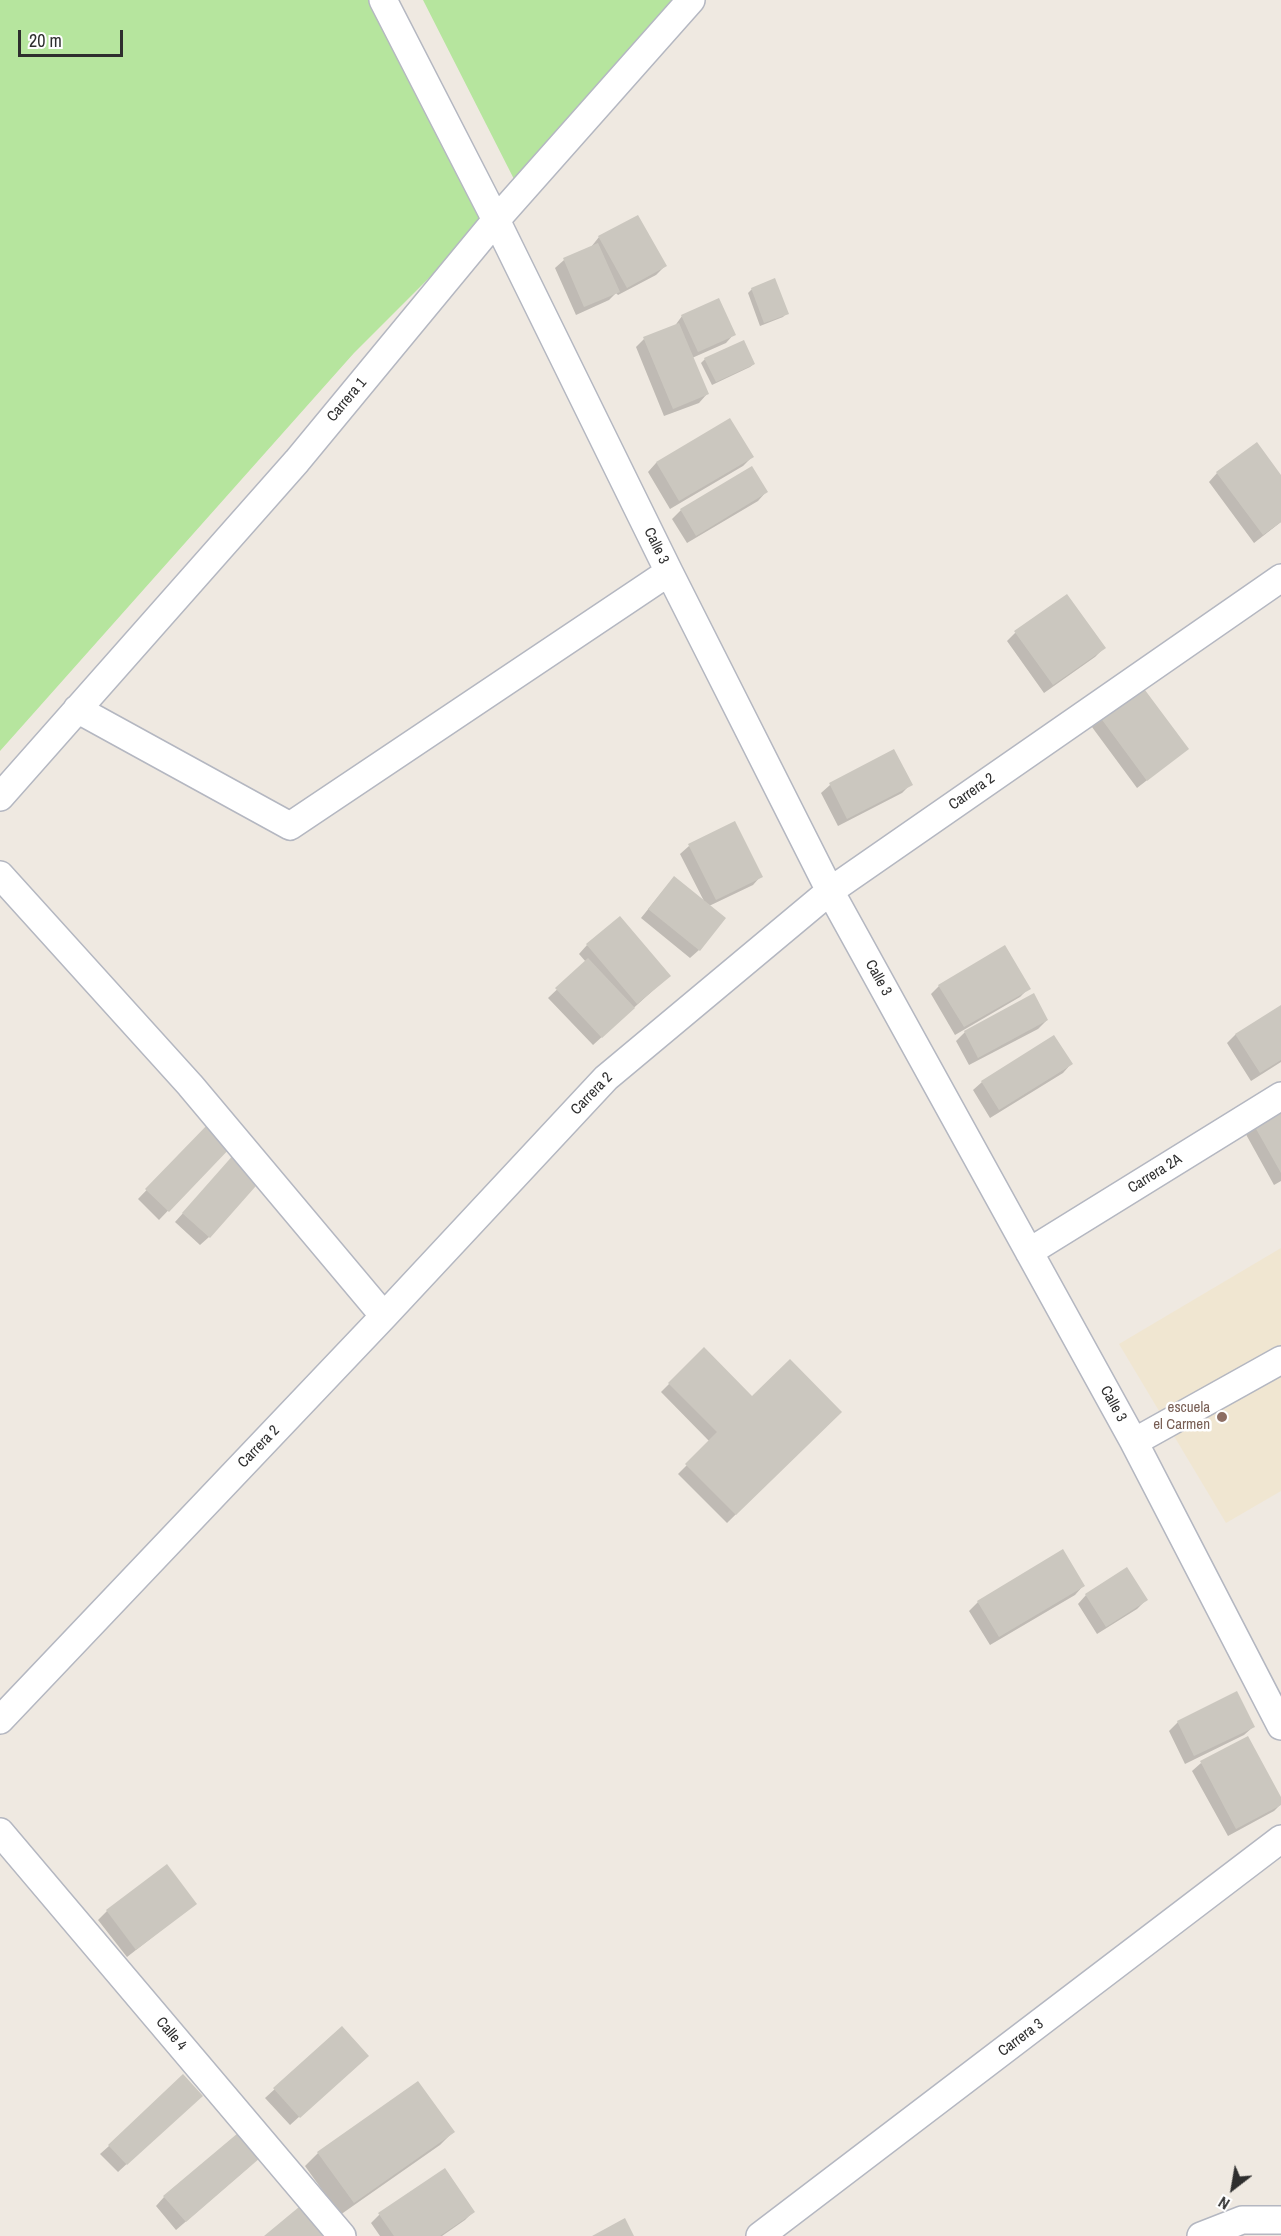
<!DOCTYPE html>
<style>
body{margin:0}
#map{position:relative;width:1281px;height:2236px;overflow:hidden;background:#efe9e1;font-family:"Archivo Narrow",sans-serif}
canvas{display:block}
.north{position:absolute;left:1203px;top:2158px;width:60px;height:60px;-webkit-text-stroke:4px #fff;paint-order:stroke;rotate:211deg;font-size:16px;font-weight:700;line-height:24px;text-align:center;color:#2e2e2e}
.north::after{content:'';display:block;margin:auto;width:21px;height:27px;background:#2e2e2e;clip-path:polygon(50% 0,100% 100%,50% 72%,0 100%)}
.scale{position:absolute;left:18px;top:30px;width:105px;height:27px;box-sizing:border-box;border:3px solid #2e2e2e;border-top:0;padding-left:8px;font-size:18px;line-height:21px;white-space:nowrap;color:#2e2e2e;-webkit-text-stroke:4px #fff;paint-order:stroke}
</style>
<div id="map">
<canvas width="1281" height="2236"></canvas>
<div class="north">N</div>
<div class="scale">20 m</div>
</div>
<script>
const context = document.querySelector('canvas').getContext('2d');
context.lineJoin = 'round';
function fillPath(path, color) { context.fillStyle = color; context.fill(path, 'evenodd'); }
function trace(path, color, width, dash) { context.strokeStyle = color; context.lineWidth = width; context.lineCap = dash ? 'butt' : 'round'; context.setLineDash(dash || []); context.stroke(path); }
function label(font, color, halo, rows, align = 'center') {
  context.font = font + ' "Archivo Narrow",sans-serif'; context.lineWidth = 5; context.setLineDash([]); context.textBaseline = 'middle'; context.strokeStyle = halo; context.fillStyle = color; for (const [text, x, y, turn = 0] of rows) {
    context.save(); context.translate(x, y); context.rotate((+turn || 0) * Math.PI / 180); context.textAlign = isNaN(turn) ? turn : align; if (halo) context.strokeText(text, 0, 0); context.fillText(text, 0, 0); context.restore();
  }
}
const education = new Path2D(`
 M1281,1248V1491L1226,1523L1119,1344Z`);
const green = new Path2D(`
 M0,0H383L492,215L354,353L0,751Z
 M423,0H694L518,187Z`);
const shadow = new Path2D(`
 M599,237L665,266L656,275L618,295L616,293L609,300L576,315L555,268L564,260L591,247Z
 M752,289L787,313L783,317L760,326L748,293Z
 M682,316L734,334L726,343L692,358L707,394L699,403L664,416L636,347L644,339L674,327Z
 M705,359L754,364L750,367L712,385L701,363Z
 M730,420L752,457L743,466L670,509L648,472L656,463Z
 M752,468L766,492L758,501L687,543L672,519L681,510Z
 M1217,473L1281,477V522L1254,543L1209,482Z
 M1015,633L1104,648L1095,657L1044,693L1007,641Z
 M1098,715L1187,749L1137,788L1089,723Z
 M911,784L902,793L838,826L821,793L830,785Z
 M689,846L761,876L753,885L709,906L699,950L690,958L641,918L666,887L705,903L680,854Z
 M587,945L660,984L593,1045L548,998L586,962L579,954Z
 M939,986L1029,988L1020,997L955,1035L931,994Z
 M1281,1007V1062L1251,1081L1227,1043L1235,1035Z
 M1047,1020L1038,1029L969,1065L956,1041L965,1032Z
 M1071,1064L1063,1073L990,1118L973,1090L982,1082Z
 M1281,1104V1181L1274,1185L1243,1129Z
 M210,1124L231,1145L159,1220L138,1199Z
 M227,1164L209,1237L200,1245L175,1222Z
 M704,1349L752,1398L840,1412L727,1523L678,1474L710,1442L661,1392Z
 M1083,1586L1075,1595L990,1645L969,1611L978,1602Z
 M1086,1595L1146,1600L1137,1609L1097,1634L1078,1604Z
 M1178,1722L1253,1727L1244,1735L1185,1764L1169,1731Z
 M1201,1763L1281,1801V1804L1274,1811L1228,1836L1192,1771Z
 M195,1904L127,1957L98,1920L107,1911Z
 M342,2028L358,2064L290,2125L265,2098Z
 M192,2104L118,2172L100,2154L109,2146Z
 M453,2132L440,2145L340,2215L305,2166L318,2153Z
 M249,2167L176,2230L156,2206L164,2197Z
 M473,2212L465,2220L442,2236H380L371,2223L379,2215Z`);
const building = new Path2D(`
 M638,215L667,266L627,288L598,236Z
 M598,243L620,292L584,307L563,258Z
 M775,278L789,314L764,323L751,288Z
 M719,298L736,335L698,352L681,315Z
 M679,323L709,394L673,409L643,337Z
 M744,340L755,364L716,382L704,358Z
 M730,418L754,457L679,501L656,462Z
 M1257,442L1281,475V522L1263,535L1216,472Z
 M752,466L768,492L696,536L680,509Z
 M1067,594L1106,648L1053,685L1014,631Z
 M1139,682L1189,749L1147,781L1097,713Z
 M894,749L913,785L847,819L829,783Z
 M735,821L763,877L716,900L688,844Z
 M674,876L726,918L700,951L648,909Z
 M620,916L671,976L637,1004L586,944Z
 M1005,945L1031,989L964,1027L938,985Z
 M588,958L635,1008L602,1038L555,988Z
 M1034,993L1048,1020L978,1058L964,1031Z
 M1281,1005V1060L1260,1073L1235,1034Z
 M1054,1035L1073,1064L999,1110L981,1081Z
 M1281,1102V1173L1251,1120Z
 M210,1122L233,1145L169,1212L145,1189Z
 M235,1153L263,1178L210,1238L182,1213Z
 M704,1347L752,1396L790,1359L842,1412L736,1515L685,1464L717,1432L668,1383Z
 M1063,1549L1085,1586L999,1637L977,1601Z
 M1127,1567L1148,1600L1106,1627L1085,1594Z
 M1237,1691L1255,1727L1194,1756L1177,1721Z
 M1248,1736L1281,1797V1805L1236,1829L1200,1761Z
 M167,1864L197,1904L136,1950L106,1910Z
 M342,2026L369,2056L300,2118L273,2088Z
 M183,2074L203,2096L127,2165L108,2145Z
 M418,2081L455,2132L354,2203L317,2152Z
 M238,2133L260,2158L186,2222L163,2196Z
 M445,2168L475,2212L440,2236H394L378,2213Z
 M299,2207L323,2236H264Z
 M625,2218L634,2236H592Z`);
const minor = new Path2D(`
 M383,0L496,220L669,572L830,891L1134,1442L1281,1726
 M77,709L290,826L669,572
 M0,797L297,461L496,220L691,0
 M0,875L190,1085L384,1316
 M1029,1252L1281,1096
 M1134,1442L1281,1360
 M0,1720L384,1316L606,1078L830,891L1281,578
 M0,1832L342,2236
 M760,2236L1281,1839
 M1201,2236L1242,2220H1281`);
const markers = [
 [1222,1417,6,"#8d6e63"]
];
const streetNames = [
 ["Carrera 1",347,400,-50],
 ["Calle 3",656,546,64],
 ["Carrera 2",972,792,-35],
 ["Calle 3",878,978,61],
 ["Carrera 2",592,1094,-46],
 ["Carrera 2A",1155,1174,-32],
 ["Calle 3",1113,1404,61],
 ["Carrera 2",259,1447,-46],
 ["Calle 4",171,2034,50],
 ["Carrera 3",1021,2038,-37]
];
const educationNames = [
 ["escuela",1210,1408],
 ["el Carmen",1210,1425]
];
fillPath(education, '#f0e6d1');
fillPath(green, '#b6e59e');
fillPath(shadow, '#0003');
fillPath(building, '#cbc7bf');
trace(minor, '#b4b7c1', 30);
trace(minor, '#fff', 27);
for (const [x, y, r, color] of markers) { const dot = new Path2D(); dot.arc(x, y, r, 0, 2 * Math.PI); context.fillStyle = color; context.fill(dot); trace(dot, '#fff', 2); }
label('15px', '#2e2e2e', '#fff', streetNames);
label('15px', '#785e54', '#fff', educationNames, 'right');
</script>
